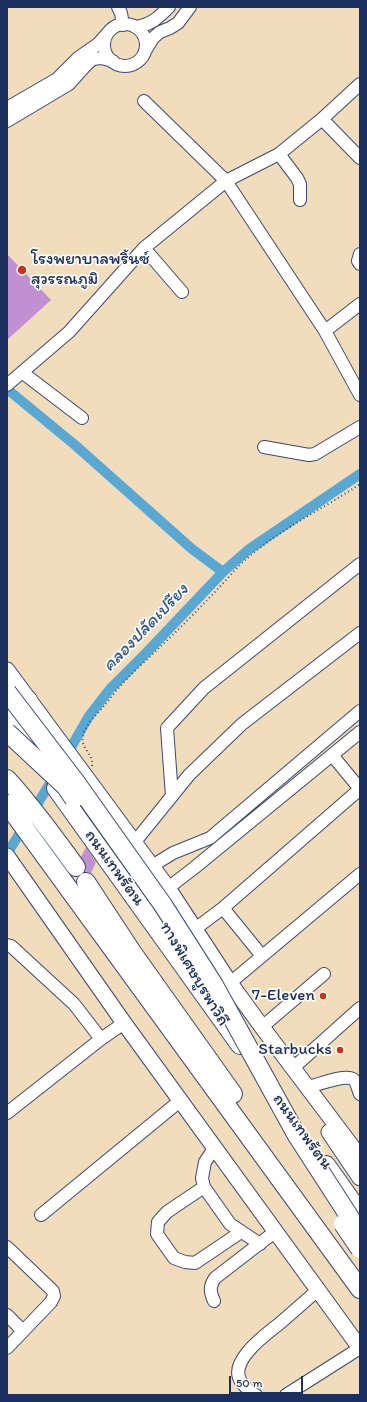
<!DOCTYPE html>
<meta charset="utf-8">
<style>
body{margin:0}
#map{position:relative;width:367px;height:1402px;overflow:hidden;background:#f1ddbc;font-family:Itim,sans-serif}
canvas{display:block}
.frame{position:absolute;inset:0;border:8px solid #1b2f5e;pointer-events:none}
.scale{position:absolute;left:229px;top:1376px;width:74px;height:18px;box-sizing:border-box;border:2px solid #1b2f5e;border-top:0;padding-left:5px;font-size:12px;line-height:14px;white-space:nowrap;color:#1b2f5e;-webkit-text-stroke:3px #fdfcf7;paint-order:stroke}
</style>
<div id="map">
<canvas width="367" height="1402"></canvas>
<div class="frame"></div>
<div class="scale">50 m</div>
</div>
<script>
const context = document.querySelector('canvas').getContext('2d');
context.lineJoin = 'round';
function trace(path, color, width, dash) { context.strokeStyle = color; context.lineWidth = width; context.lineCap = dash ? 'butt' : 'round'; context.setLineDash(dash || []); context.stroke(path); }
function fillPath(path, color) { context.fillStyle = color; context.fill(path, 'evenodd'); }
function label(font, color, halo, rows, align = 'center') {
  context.font = font + ' Itim,"Playpen Sans Thai",sans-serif'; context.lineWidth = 3.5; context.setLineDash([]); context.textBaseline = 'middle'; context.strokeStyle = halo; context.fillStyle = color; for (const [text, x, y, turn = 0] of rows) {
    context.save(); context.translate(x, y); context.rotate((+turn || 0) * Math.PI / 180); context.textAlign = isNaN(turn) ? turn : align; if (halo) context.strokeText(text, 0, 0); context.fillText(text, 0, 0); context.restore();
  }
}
const canal = new Path2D(`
 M7,389L75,445L192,549L223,572
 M66,756L89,716L110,689L147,652L223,572L248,550L360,474
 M7,854L55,775`);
const building = new Path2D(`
 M7,254L51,300L7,340Z
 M86,847L96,862L91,873L85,872L86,866L81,857Z`);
const path = new Path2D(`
 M92,766C94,754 80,748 83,736C85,725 97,714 104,706C111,698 117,689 125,681C136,669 149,658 160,647C176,632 192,616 207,600C224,584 237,565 256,551C288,525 326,507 360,484`);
const minor = new Path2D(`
 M118,7L121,13L123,25
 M104 45a21 21 0 1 1 42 0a21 21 0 1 1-42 0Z
 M135,27C151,25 158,18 169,7
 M145,51L153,38L160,32L170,28L178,23L190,7
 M144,101L226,181L325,331L360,395
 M7,108L57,79L78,58L98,44L107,34
 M322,119L360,158
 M7,121L69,84L87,64L93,59L101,58L113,61
 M279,154L297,178L300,184V200
 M144,248L182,292
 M360,254L358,261L360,264
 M325,331L360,304
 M23,373L82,418
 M7,385L69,332L144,248L226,181L279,154L322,119L360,84
 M264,447L309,455L315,454L360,427
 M332,755L360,732
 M172,796L167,728L204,688L360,564
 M134,843L189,775L242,724L360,633
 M152,866L173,853L210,838L360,711
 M168,888L194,868L332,755L360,789L223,908L195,929
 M223,908L262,956
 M7,945L11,946L74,1004L101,1039
 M230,983L360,874
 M262,1027L324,974
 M293,1068L360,1008
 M308,1087C318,1085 344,1074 353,1079C357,1082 358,1090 360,1094
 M7,1113L101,1039L124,1023
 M215,1147L205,1162L202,1178L204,1187L230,1224L260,1244
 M204,1187L167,1212L158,1222L157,1234L174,1258L185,1262L195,1263L241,1232
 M41,1215L181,1100
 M7,1247L53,1291L54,1296L51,1302L7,1348
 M214,1301C210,1292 209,1287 215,1278L276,1231
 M7,1315L23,1331
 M256,1395C250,1392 247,1389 242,1383C226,1363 265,1335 279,1324C292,1313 305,1301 318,1290
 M286,1395L360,1348`);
const major = new Path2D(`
 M7,670L168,888L230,983L262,1027L360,1157
 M7,856L124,1023L360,1348
 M329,1132L360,1178`);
const highway = new Path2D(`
 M7,683L28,700
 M7,719L25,744
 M7,779C33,807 54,837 76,867
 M56,788L240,1045
 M7,804L360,1289
 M86,882L132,952L233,1094
 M326,1165L360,1213`);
const highwayBridge = new Path2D(`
 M7,692L75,781L163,905L214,985L296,1134L360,1233
 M7,732L66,787L74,799
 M343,1224L360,1249`);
const markers = [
 [22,270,5,"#c8321e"],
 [323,996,4,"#c8321e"],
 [340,1050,4,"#c8321e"]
];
const poiNames = [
 ["โรงพยาบาลพริ้นซ์",31,260,"left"],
 ["สุวรรณภูมิ",31,280,"left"],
 ["7-Eleven",315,996],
 ["Starbucks",332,1050]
];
const streetNames = [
 ["ถนนเทพรัตน",114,868,54],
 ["ทางพิเศษบูรพาวิถี",194,974,59],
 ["ถนนเทพรัตน",302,1132,54]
];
const waterNames = [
 ["คลองปลัดเปรียง",146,628,-46]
];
trace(canal, '#59a8d3', 10);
fillPath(building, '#c090d3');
trace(minor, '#3b496c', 14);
trace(major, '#3b496c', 17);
trace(highway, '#3b496c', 20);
trace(path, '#3b496c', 2, [1, 3]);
trace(minor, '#fff', 12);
trace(major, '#fff', 15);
trace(highway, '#fff', 18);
trace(highwayBridge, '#3b496c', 20, []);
trace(highwayBridge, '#fff', 18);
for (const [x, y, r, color] of markers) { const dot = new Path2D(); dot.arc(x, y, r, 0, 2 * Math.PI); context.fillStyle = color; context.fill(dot); trace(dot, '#fdfcf7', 1.5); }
label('17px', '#1b2f5e', '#fdfcf7', poiNames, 'right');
label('17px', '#1b2f5e', '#fdfcf7', streetNames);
label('italic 18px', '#315987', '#fdfcf7', waterNames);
</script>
